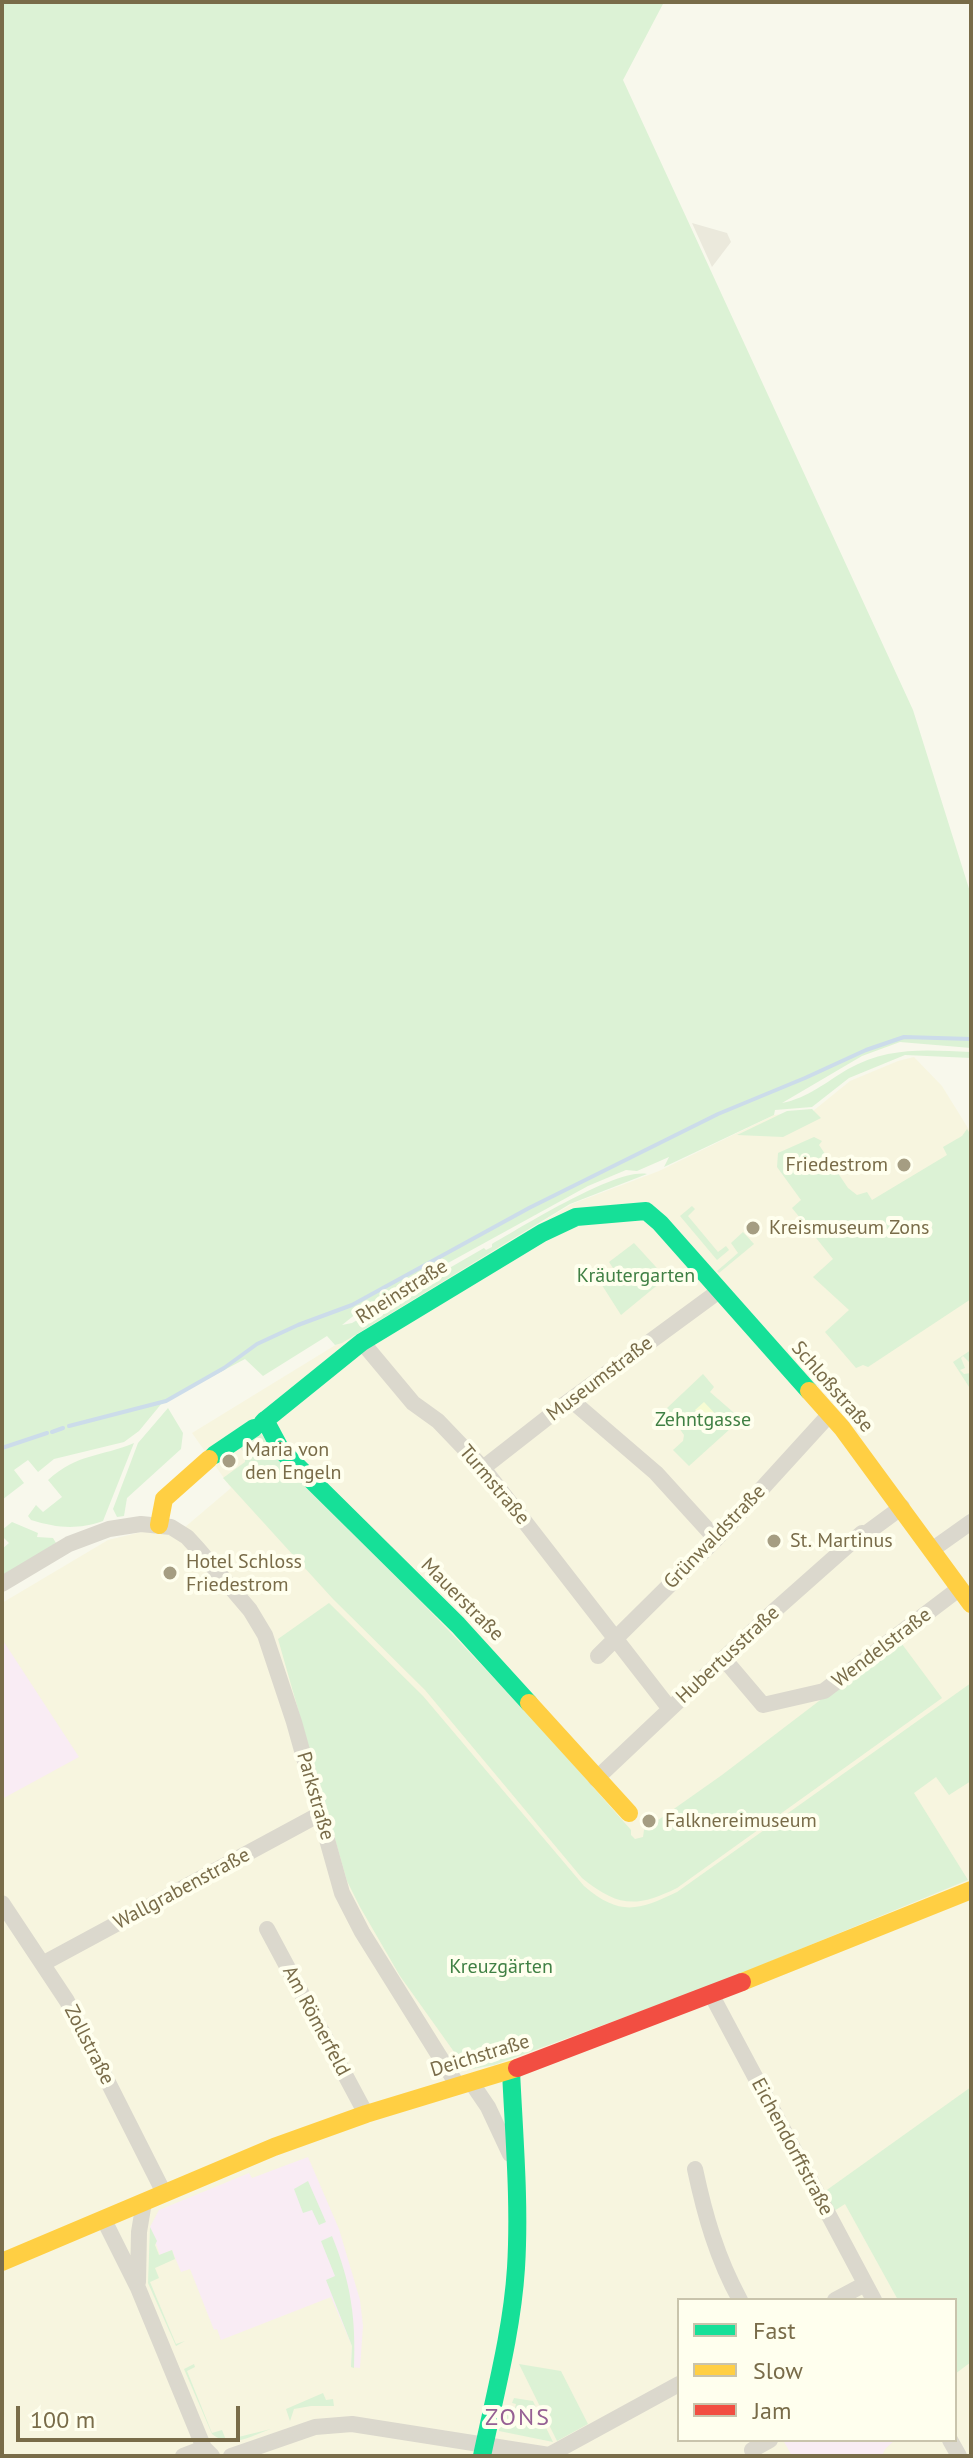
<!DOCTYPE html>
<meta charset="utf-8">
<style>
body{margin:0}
#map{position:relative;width:973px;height:2458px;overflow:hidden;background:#f8f8ec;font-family:"PT Sans",sans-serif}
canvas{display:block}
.frame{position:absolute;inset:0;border:4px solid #796c49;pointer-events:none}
.legend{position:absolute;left:677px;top:2298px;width:280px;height:144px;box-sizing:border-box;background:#ffe;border:2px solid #c9c4ac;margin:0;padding:10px 14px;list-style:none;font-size:24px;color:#796c49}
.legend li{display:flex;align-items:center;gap:16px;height:40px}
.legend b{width:40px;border:2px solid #c9c4ac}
.scale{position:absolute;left:16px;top:2406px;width:224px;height:36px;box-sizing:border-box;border:4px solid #796c49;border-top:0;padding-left:10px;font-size:24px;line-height:28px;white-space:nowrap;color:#796c49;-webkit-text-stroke:6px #ffe;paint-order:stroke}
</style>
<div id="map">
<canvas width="973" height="2458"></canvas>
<div class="frame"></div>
<ul class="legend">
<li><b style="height:10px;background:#16e098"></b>Fast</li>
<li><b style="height:10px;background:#ffcf43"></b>Slow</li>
<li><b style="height:10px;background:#f24e42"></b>Jam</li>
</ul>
<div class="scale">100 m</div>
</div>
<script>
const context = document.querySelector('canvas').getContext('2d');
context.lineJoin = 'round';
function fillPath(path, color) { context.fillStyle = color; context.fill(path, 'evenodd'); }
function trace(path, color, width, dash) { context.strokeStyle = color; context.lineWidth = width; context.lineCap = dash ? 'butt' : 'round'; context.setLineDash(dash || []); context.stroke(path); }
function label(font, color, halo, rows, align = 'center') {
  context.font = font + ' "PT Sans",sans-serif'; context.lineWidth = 8; context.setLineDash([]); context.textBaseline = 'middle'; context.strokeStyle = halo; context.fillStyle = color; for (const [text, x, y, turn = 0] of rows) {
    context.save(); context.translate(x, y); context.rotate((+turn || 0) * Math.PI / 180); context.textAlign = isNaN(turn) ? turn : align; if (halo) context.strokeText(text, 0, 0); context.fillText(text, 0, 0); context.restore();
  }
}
const residential = new Path2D(`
 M914,1057L942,1086L971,1133V2456H2V1603L108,1540L150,1530L178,1533L231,1488L192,1433L373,1322L572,1204L659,1171L774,1115L813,1111L850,1081L898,1061ZM679,2300H955V2440H679Z`);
const industrial = new Path2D(`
 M692,223L727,233L731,242L712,267Z`);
const education = new Path2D(`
 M2,1639L79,1757L2,1799Z
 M308,2157L339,2229L360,2300L363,2326L360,2368L351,2367L352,2346L331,2297L221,2340L217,2329L214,2330L190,2269L181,2272L172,2250L160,2255L150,2227L159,2210L249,2173L252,2178Z
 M783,2440H895L885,2449L882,2456H792Z`);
const green = new Path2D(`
 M2,2H664L623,80L913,710L971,895V1048L900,1042L862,1056L782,1103C808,1098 826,1082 848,1069C889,1046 927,1050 971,1052V1058L905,1055L849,1078L812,1107L775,1110L774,1115L664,1167L669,1157L637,1171L626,1170L588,1186L357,1313L342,1325L352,1323L387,1303L390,1306L396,1303L394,1300L484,1248L486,1250L492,1247V1244C522,1227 616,1168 647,1174L570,1204L342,1343L335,1345L327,1336L263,1376L245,1359L162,1403L139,1431L124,1442L54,1459L38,1472L28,1460L14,1470L24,1483L2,1500Z
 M812,1109L821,1118L783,1137L737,1135L787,1111Z
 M967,1129L971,1135V1299L868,1367L863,1365L856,1368L825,1332L849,1310L813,1277L833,1259L792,1208L801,1200L777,1167L778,1153L814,1137L822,1141L819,1145L848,1188L857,1195L867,1192L872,1200L947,1155L943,1147L962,1136Z
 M692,1206L695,1209L688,1216L718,1252L726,1246L729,1250L717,1260L680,1216Z
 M743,1232L754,1244L719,1273L717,1271L738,1253L731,1243Z
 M634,1243L666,1278L621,1315L600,1282L615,1271L609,1262Z
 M971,1350V1364L963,1356L961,1358L965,1368L960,1370L964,1374L971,1373V1390L953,1362Z
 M703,1374L714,1387L710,1392L741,1419L689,1466L673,1450L683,1441L684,1435L666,1409Z
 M168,1408L183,1433L181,1449L127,1498L124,1516L117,1517L113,1509L138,1443Z
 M260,1433L534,1720L631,1830V1835L635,1839L643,1837L644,1830L722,1775L899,1640L942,1698L677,1888C636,1908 618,1907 582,1878L425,1690L333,1599L223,1478L245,1462V1453L240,1448Z
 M134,1443L103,1521C77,1530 57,1528 31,1520L28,1516L36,1505L43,1512L62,1497L48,1480C78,1453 101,1457 134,1443Z
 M12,1522L38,1533L37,1537L53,1538L56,1543L2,1577V1549L9,1543L2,1536V1530Z
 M329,1603L423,1696L584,1886C619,1916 638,1911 677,1892L971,1683V1781L949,1795L936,1777L914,1793L968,1880L718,1983L494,2065L467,2070L400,1976L360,1907L347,1881L278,1639Z
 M971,2087V2362L955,2374V2300H898L845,2204L834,2211L824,2192Z
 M308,2181L326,2222L319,2225L312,2210L303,2213L294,2189Z
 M150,2227L157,2241L155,2245L159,2255L172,2250L175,2259L155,2268L159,2278L150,2282L176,2344L185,2341L176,2346L148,2283Z
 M332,2236C351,2283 356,2318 354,2368L351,2367L352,2346L326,2280L335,2276L321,2241Z
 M194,2364L195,2367L187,2371L212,2433L222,2430L226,2440L271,2429C251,2436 231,2449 212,2434L184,2369Z
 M519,2364L561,2371L588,2424L557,2441Z
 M323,2393L326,2400L333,2399L334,2406H311L294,2409L290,2421L286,2409Z
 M514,2398L533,2401L553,2442L499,2431V2424L507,2411L514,2412L516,2404L512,2403Z`);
const sand = new Path2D(`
 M704,1402L721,1420L713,1429L695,1410Z`);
const stream = new Path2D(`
 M69,1426L166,1401L224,1368L257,1344L298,1325L352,1305L529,1208L718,1114L805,1078L866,1050L904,1037L971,1039
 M52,1432L63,1428
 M2,1448L47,1433`);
const street = new Path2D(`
 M362,1342L413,1403L438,1421L483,1468L670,1709
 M571,1400L656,1473L716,1539
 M483,1468L561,1407L719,1291
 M868,1532L902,1507
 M933,1549L971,1522
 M2,1584L69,1544L109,1529L141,1524L171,1527L187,1537L198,1549L250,1610L265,1635L294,1722L342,1893L362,1932L458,2086
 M598,1656L716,1539L829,1415
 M724,1659L763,1705L824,1691L960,1588
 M596,1779L774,1611L862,1533
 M2,1903L67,2001L164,2193
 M267,1929L366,2114
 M44,1963L320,1814
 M711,1994L874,2300
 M471,2082L488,2107L510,2154
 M695,2169C705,2216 717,2258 740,2300
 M104,2220L138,2288L204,2448L212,2456
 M138,2282L139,2232L144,2202
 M835,2300L865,2284
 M950,2440L959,2456
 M752,2450L770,2440
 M549,2455L679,2384
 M183,2456L204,2448
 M231,2456L315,2427L352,2424L549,2455`);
const fast = new Path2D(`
 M265,1420L281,1450L458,1625L529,1703
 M263,1422L362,1342L542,1233L576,1217L646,1211L660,1223L809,1391
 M214,1455L254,1428
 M482,2456C495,2394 512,2331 516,2268C520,2203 514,2136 511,2071`);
const slow = new Path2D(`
 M809,1391L842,1428L971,1604
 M159,1525L164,1499L209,1459
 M529,1703L629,1813
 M742,1982L971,1890
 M2,2262L274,2147L366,2114L517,2068`);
const jam = new Path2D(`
 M517,2068L742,1982`);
const markers = [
 [904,1165,8,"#a59d82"],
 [753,1228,8,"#a59d82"],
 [229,1461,8,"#a59d82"],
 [774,1541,8,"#a59d82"],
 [170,1573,8,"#a59d82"],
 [649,1821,8,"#a59d82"]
];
const poiNames = [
 ["Friedestrom",888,1165,"right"],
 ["Kreismuseum Zons",769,1228],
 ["Maria von",245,1450],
 ["den Engeln",245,1473],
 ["St. Martinus",790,1541],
 ["Hotel Schloss",186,1562],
 ["Friedestrom",186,1585],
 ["Falknereimuseum",665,1821]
];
const parkNames = [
 ["Kräutergarten",636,1276],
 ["Zehntgasse",703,1420],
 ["Kreuzgärten",501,1967]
];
const streetNames = [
 ["Rheinstraße",402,1292,-32],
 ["Museumstraße",600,1379,-37],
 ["Schloßstraße",832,1387,49],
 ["Turmstraße",494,1485,50],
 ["Grünwaldstraße",715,1537,-46],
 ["Mauerstraße",462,1600,45],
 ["Wendelstraße",882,1648,-37],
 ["Hubertusstraße",728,1655,-43],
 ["Parkstraße",315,1796,74],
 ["Wallgrabenstraße",182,1889,-28],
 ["Am Römerfeld",316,2021,62],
 ["Zollstraße",89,2045,63],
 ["Deichstraße",480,2056,-17],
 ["Eichendorffstraße",792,2147,62]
];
const quarterNames = [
 ["ZONS",518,2418]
];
fillPath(residential, '#f7f5df');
fillPath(industrial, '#ebe9dc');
fillPath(education, '#f9ecf4');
fillPath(green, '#dcf2d5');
fillPath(sand, '#f6fcd3');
trace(stream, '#ccdcea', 4);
trace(street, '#dbd8cd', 16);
trace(fast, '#16e098', 18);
trace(slow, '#ffcf43', 18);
trace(jam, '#f24e42', 18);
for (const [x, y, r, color] of markers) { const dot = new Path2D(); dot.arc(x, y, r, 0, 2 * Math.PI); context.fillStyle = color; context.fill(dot); trace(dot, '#ffe', 3); }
label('20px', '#796c49', '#ffe', poiNames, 'left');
label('20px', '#408044', '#ffe', parkNames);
label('20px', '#796c49', '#ffe', streetNames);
context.letterSpacing = '2px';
label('24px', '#966094', '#ffe', quarterNames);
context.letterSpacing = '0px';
</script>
